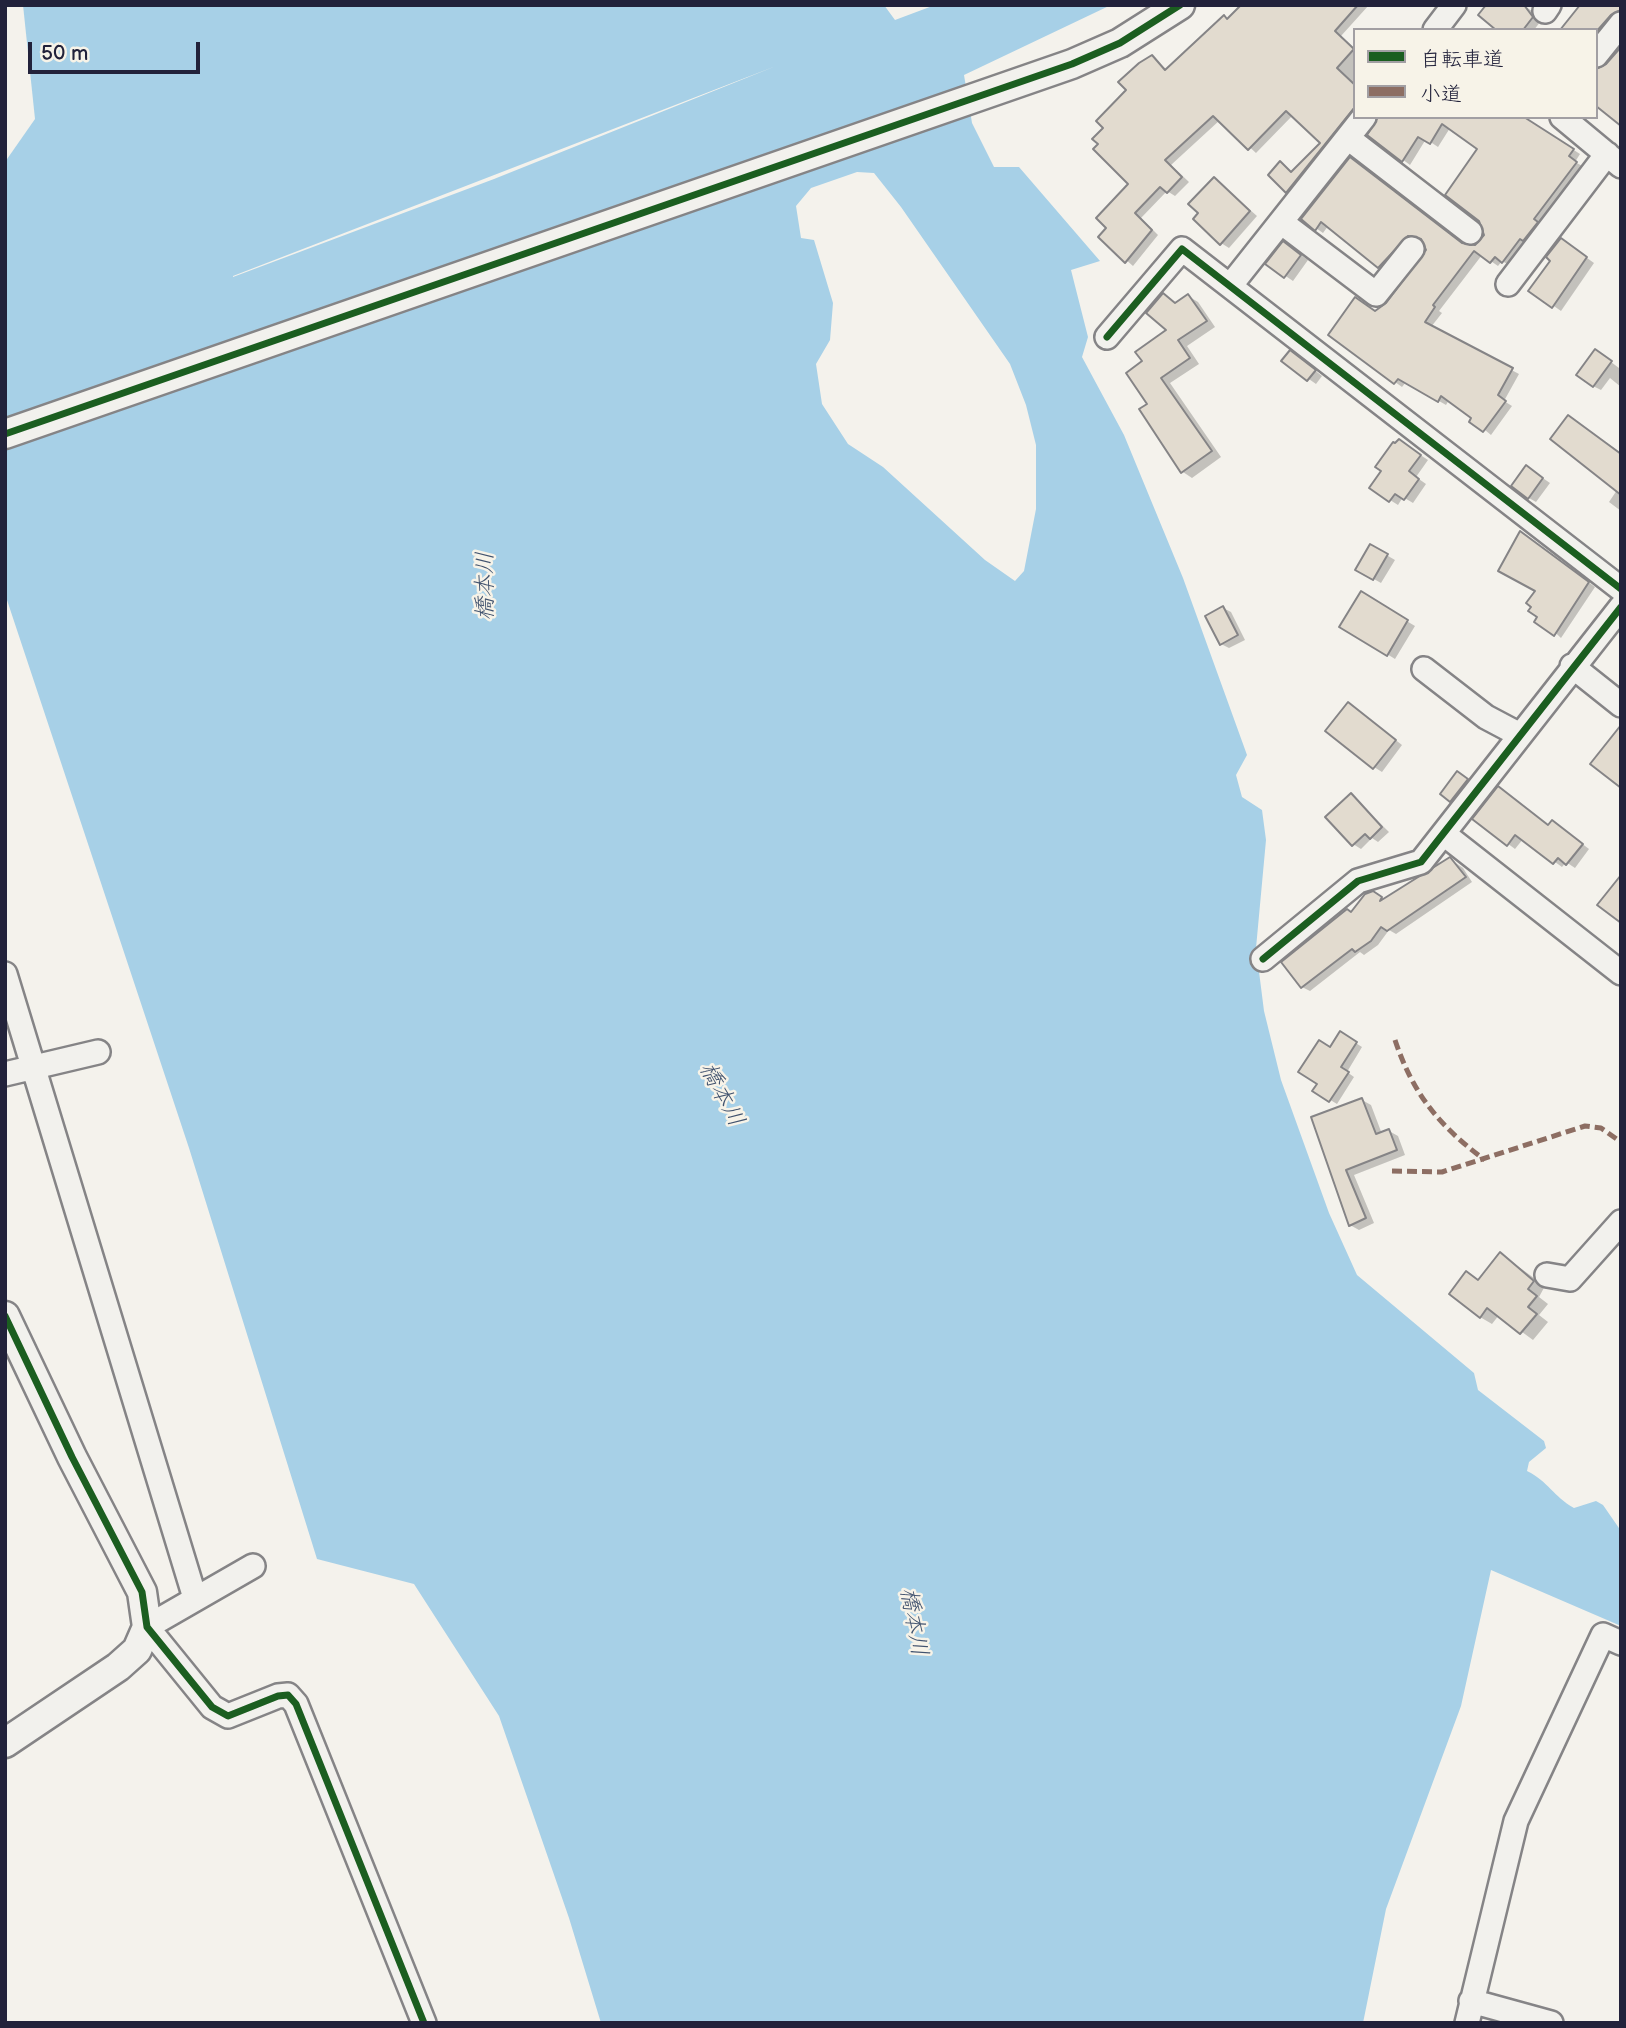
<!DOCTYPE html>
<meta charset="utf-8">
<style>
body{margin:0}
#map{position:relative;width:1626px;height:2028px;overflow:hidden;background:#f4f2ec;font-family:"Balsamiq Sans","Klee One",sans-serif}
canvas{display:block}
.frame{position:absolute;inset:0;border:7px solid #22223b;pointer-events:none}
.legend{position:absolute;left:1353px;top:28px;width:245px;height:91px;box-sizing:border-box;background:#f7f3e8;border:2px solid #a29fa3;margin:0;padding:9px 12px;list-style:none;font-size:21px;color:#22223b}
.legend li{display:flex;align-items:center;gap:14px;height:35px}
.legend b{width:35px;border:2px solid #a29fa3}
.scale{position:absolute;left:28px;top:42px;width:172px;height:32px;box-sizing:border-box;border:4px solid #22223b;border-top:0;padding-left:9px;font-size:21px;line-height:24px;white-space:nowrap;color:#22223b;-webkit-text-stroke:5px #f7f3e8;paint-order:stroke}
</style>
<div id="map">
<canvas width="1626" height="2028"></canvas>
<div class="frame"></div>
<ul class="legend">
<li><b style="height:9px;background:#1b5e20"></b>自転車道</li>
<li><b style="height:9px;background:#8d6e63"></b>小道</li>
</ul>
<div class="scale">50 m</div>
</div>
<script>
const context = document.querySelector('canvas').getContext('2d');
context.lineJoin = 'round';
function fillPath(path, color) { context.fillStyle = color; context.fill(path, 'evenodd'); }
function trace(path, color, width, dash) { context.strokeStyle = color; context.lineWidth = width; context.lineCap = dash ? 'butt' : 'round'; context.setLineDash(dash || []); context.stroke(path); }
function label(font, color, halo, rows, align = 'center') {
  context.font = font + ' "Balsamiq Sans","Klee One",sans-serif'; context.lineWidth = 5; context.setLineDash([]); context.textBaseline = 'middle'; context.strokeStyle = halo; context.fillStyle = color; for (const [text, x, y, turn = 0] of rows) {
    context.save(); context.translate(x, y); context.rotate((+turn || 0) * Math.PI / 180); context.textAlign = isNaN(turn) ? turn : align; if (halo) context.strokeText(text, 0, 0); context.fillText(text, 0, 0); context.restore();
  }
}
const water = new Path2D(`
 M5,5H884L895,20L935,5H1111L964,75L972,123L994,167H1019L1100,261L1071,270L1088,337L1082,357L1124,435L1183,578L1247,755L1236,775L1242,797L1262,810L1266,840L1256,948L1264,1011L1281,1080L1329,1213L1357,1275L1474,1373L1478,1390L1544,1441L1546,1448L1529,1462L1527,1471C1549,1482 1553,1496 1574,1508L1596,1501L1603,1505L1621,1531V1626L1491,1570L1461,1706L1386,1909L1363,2023H601L569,1918L499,1716L414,1584L317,1559L189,1148L5,594ZM776,66L494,179L233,277V276ZM857,172L874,173L901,207L1010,364L1026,405L1036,445V509L1024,571L1015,581L985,560L883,467L848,444L822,404L816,364L830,340L833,303L814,240L801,238L796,206L811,188Z`);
const pier = new Path2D(`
 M5,5H23L35,119L5,162Z`);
const shadow = new Path2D(`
 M1243,5H1369L1341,36L1355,49V117L1294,195L1287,191L1281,163L1293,173L1322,143L1293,115L1256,153L1220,120L1171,165L1189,182L1175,196L1167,191L1141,218L1158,235L1133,266L1100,237L1108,228L1131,184L1100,144L1106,128L1152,57L1167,70L1224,17L1229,20Z
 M1524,5L1539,17L1540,22L1534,30H1499Z
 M1621,5V25L1596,48V30Z
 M1379,117H1523L1580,154L1575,162L1584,167L1511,266L1502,261L1498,266L1482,255L1439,311L1442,313L1431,327L1519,374L1504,401L1512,406L1491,435L1449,400L1446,405L1406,382L1402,387L1330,335L1388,304L1425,258L1427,244L1414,239L1387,271L1328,226L1323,233L1303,219L1350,159L1463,245L1477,246L1486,235L1479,149L1450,128L1438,147L1426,139L1410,165L1370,135Z
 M1215,179L1257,216L1229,248L1221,243Z
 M1569,245L1594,263L1561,311L1531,290Z
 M1291,248L1308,260L1293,281L1268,264Z
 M1163,295L1177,304L1188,296L1198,302L1215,327L1187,346L1199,364L1170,383L1221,457L1192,478L1183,472L1141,410L1150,404L1144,362L1169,330Z
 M1603,356L1619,368L1621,365V387L1610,378L1601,390L1593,386Z
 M1298,357L1322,376L1316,384L1283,361Z
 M1576,421L1621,453V511L1609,502L1617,490Z
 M1407,446L1428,460L1416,477L1426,484L1413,503L1403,497L1398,505L1371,488Z
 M1534,472L1550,483L1536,502L1529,498Z
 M1527,537L1595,587L1561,638L1539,617L1538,590Z
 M1371,546L1395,560L1381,583L1358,570Z
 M1361,594L1415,626L1395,659L1342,626Z
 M1223,608L1231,612L1245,640L1229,648L1221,644Z
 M1356,709L1402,745L1382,772L1374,767Z
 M1465,778L1474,785L1459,805L1442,794Z
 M1351,795L1389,832L1378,842L1372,838L1361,849L1353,844Z
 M1475,819L1560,827L1589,849L1575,868L1566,862L1562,867L1523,839L1515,849Z
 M1450,859L1463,868L1472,882L1396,934L1389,930L1378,945L1364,955L1360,952L1310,991L1302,987L1351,913L1373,893L1384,900Z
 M1340,1033L1362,1047L1347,1072L1354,1077L1337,1104L1314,1090L1331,1049Z
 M1362,1100L1371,1105L1382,1134L1389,1131L1398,1136L1405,1155L1354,1175L1374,1223L1359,1230L1350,1225L1313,1118Z
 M1501,1254L1545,1286L1539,1297L1548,1304L1539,1315L1548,1322L1533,1340L1499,1315L1492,1324L1480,1317L1467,1273L1480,1281Z`);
const building = new Path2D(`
 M1241,5H1358L1335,31L1354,49L1337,68L1355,85V107L1286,193L1268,175L1280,161L1291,172L1320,143L1286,111L1248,150L1213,116L1165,160L1182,177L1167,193L1160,187L1135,213L1152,230L1125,263L1098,237L1106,228L1096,218L1128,184L1093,149L1098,144L1092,139L1103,128L1096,121L1126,90L1118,82L1139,63L1152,55L1165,70L1224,15L1227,19Z
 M1486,5H1524L1533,17L1523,30H1496L1478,15Z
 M1580,5H1621V10L1611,15L1596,32V30H1560Z
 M1621,47V126L1596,106V69L1606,64Z
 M1378,117H1524L1574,149L1569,156L1577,162L1534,219L1538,222L1523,241L1520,239L1502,263L1495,257L1490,263L1474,251L1433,305L1435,307L1425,322L1513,368L1498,395L1506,401L1483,432L1469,422L1471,418L1441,396L1438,402L1398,379L1394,384L1328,335L1355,297L1375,311L1386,303L1426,250L1421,239L1408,236L1378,268L1321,222L1315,231L1301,219L1350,157L1462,243L1475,245L1484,235L1479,221L1445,195L1477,149L1442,124L1430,144L1418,137L1402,162L1367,135Z
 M1214,177L1250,211L1220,245L1193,219L1198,213L1188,204Z
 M1561,238L1587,257L1552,308L1528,291L1550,261L1546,257Z
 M1283,241L1301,255L1284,278L1265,264Z
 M1163,293L1175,303L1188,294L1207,321L1178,340L1190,358L1161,378L1212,451L1181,473L1139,409L1147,404L1126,373L1142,361L1135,352L1166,330L1146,313Z
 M1595,349L1612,361L1593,387L1576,375Z
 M1290,350L1316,370L1307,381L1281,361Z
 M1568,415L1621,454V495L1550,439Z
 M1399,439L1421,455L1409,471L1419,479L1404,500L1395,494L1389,502L1369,488L1381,471L1375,467L1393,442L1395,443Z
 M1526,465L1543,478L1528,499L1511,486Z
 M1520,531L1589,582L1554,636L1534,622L1537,617L1528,611L1531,607L1526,603L1535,591L1498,571Z
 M1370,544L1388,554L1373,580L1355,570Z
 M1361,591L1408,620L1387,656L1339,627Z
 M1223,606L1238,635L1220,645L1205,616Z
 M1348,702L1396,740L1373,769L1325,731Z
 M1621,725V788L1590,764Z
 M1457,771L1468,779L1450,802L1440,794Z
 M1498,786L1548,825L1552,820L1583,844L1566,865L1558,858L1553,864L1515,835L1507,846L1472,819Z
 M1351,793L1382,827L1370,839L1365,834L1352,846L1325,817Z
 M1450,857L1466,877L1387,931L1381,927L1371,941L1355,952L1352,949L1301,988L1281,962L1347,909L1351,912L1365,894L1373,891L1382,897L1380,901Z
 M1621,875V923L1597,905Z
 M1340,1031L1357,1042L1341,1067L1349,1072L1329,1102L1312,1091L1317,1084L1298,1072L1319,1040L1330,1047Z
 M1362,1098L1376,1134L1389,1129L1397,1150L1346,1170L1366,1218L1349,1226L1311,1117Z
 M1500,1252L1534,1281L1528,1289L1537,1296L1528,1307L1537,1314L1520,1334L1487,1308L1480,1318L1449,1294L1466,1271L1478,1280Z`);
const minor = new Path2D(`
 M1545,11L1549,5
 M1435,30L1454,5
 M1596,55L1621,24
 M1562,117L1621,166
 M1348,138L1470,232
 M1281,222L1376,294L1412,249
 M1508,284L1607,154
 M1230,286L1364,117
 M1107,337L1182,249L1621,589
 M1572,666L1621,705
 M1424,669L1486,717L1520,735
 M1444,834L1621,973
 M1263,959L1358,881L1421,862L1621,607
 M5,974L195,1598
 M5,1074L98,1052
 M1547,1275L1570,1279L1621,1222
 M253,1566L147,1627L212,1707L228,1716L278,1696L288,1695L296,1704L424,2023
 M1471,2001L1551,2023
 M1467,2023L1516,1821L1603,1635L1621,1643`);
const tertiary = new Path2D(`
 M5,434L1072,64L1120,43L1180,5
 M5,1316L72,1457L142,1592L147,1627L137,1650L118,1667L5,1743`);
const quiet = new Path2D(`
 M1395,1040C1413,1094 1439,1126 1485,1160
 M1392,1171L1442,1172L1585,1126L1601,1128L1621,1142`);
const cycleway = new Path2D(`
 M1107,337L1182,249L1621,589
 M5,434L1072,64L1120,43L1180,5
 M1263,959L1358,881L1421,862L1621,607
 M5,1316L72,1457L142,1592L147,1627L212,1707L228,1716L278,1696L288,1695L296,1704L424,2023`);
const waterNames = [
 ["橋本川",486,586,-90],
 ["橋本川",721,1095,62],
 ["橋本川",913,1622,80]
];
fillPath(water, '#a7d0e7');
fillPath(pier, '#f4f2ec');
fillPath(shadow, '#0003');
fillPath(building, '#e2dbcf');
trace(building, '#858486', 2);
trace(minor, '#858486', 28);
trace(tertiary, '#858486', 33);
trace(minor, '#f2f1ed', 23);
trace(tertiary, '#f2f1ed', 28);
trace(quiet, '#8d6e63', 5, [10, 5]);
trace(cycleway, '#1b5e20', 7);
label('italic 23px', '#40526e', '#f7f3e8', waterNames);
</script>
